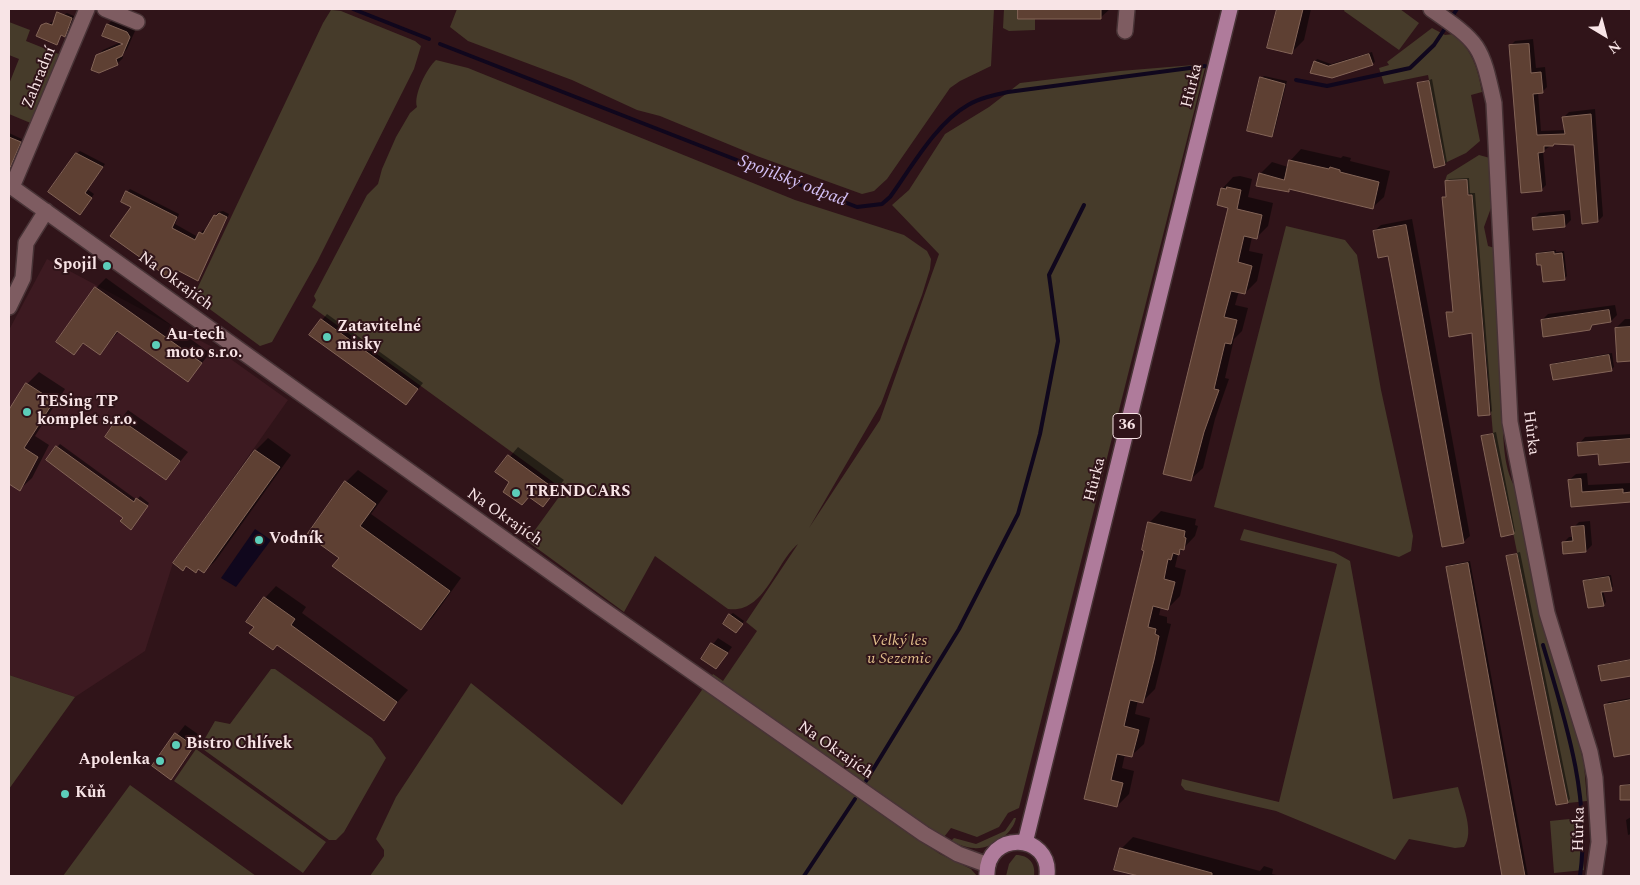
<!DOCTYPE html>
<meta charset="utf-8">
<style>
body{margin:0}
#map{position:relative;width:1640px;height:885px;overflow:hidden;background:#301419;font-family:Spectral,serif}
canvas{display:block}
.frame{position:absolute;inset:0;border:10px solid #f8e4e6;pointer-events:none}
.north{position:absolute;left:1580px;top:10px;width:50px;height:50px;-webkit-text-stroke:4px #301419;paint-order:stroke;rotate:143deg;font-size:14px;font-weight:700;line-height:20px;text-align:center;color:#f8e4e6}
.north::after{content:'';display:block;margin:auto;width:18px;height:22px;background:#f8e4e6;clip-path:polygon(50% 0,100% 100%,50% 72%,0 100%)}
</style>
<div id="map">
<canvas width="1640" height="885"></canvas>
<div class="frame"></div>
<div class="north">N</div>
</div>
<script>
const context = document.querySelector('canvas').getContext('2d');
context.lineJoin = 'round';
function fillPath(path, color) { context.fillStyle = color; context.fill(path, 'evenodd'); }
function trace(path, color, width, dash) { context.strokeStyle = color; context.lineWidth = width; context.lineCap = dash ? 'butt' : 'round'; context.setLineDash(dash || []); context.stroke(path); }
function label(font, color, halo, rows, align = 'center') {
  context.font = font + ' Spectral,serif'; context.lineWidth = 4; context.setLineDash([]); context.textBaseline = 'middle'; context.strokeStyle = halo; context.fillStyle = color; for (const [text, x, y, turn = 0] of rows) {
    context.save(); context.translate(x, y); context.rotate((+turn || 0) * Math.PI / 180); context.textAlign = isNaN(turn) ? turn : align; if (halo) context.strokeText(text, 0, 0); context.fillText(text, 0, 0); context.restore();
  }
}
const built = new Path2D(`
 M47,259L218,350L288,400L173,563L145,651L75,697L9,675V330Z`);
const green = new Path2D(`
 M457,9H994L991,66L960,81L950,88L887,179L874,191L862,194L757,156L660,116L637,110L572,80L468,41L450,27Z
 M1004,9H1018L1019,19H1035V30L1009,31L1003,28Z
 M1345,9H1400L1419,23L1399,50L1344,11Z
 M331,10L341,11L415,41L421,46L414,69L317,262L272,342L260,346L196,299L197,289L323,23Z
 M9,22L30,30L26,41L61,55L33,124L9,114V84L19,59L9,55Z
 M1432,28L1445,35L1453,34C1472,49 1478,69 1482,92L1471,95L1480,141L1466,153L1445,163L1428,75L1384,84L1379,68L1389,65L1387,62Z
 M436,60L468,68L795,200L904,235L927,251L931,259L930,269L922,295L881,404L809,528L880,420L939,254L892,205L909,190L945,134L989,107L1020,83L1120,71L1206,64L1019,808L1008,813L999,827L977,837L951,828L944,837L898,812L892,821L940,854L971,869L977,876H370L384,856V850L376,839L396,797L471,683L622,805L713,674L723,681L757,631L746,622L798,544C775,563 765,614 728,609L655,556L624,612L527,541L564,490L312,307L316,300L314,296L367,195L378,184L382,169L396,137L410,113L417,107C413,95 427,68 436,60Z
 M1479,155L1490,158L1495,197L1484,227L1488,246L1498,249C1499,300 1500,352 1502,403C1504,431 1501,465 1516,489L1584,764L1587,801L1568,803L1493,434L1472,195L1468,193L1467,180L1445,181L1447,175Z
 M1286,226L1345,240L1357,255L1381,390L1413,536L1411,551L1399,557L1214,507Z
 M1244,529L1334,552L1350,561L1393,799L1458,787C1462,804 1475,832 1464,847L1455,848L1409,839L1395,860L1276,811L1185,790L1181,785L1182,779L1279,802L1337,564L1240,540Z
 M271,669H275L372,738L386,758L344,832L336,840H329L200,747L215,721L230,724Z
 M9,675L75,697L9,789Z
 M196,749L326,842L303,873L174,781Z
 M130,785L256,876H63Z
 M1014,818H1016C1013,834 990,850 974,848C966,848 958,844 951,841L954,838L976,844L1005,831Z
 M1579,818L1584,870L1554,873L1550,821Z
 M1016,855C1029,855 1036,864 1034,876H1006L1009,864Z`);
const water = new Path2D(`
 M255,529L271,540L236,587L221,578Z`);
const shadow = new Path2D(`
 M1020,9H1110L1100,18H1020Z
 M1278,9H1311L1304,40L1292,52L1269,47Z
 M67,13L74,16L67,33L62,34L57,43L42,26L52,22L55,23L59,17Z
 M114,19L133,26L135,31L127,49L122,55L123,58L118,63L99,72L97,56L103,50L121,42L108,24Z
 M1533,39L1536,68L1545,67L1547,87L1542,92H1538L1541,131L1565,130L1564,117L1569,112L1595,109L1603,216L1598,221L1575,144L1555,143L1543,151L1546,185L1541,190L1510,46L1515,41Z
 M1372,52L1375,62L1372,64L1331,76L1315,62L1317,59L1331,64Z
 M1264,76L1287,81L1274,133L1272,136L1261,78Z
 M1432,79L1447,162L1445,164L1419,84Z
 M9,133L22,139L13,159L9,157Z
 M1301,149L1341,158L1343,156L1351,158L1350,161L1390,171L1384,197L1372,208L1290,188L1288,190L1260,174L1272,162L1288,167L1290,161Z
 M80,151L105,164L87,189L94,194L83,210L76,154Z
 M1240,176L1252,179L1248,197L1273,203L1268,226L1256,238L1252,237L1249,251L1263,254L1257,281L1245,293L1239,291L1235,305L1248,308L1242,331L1234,339L1225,378L1229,379L1215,419L1203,468L1191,479L1230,207L1222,189L1233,177Z
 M1469,178L1470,193H1475L1492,411L1490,413L1479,414L1473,331L1447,313L1454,310L1444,198L1446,195V182L1449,179Z
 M130,189L179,214L175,224L198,237L203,230L206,231L218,212L223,211L229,214L198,279L133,206L127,192Z
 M1570,210L1571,220L1565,226L1533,219L1539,213Z
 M1412,219L1470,536L1463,542L1389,255L1374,231L1381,225Z
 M1556,250V252L1564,251L1567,276L1564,279L1542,264L1537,254L1540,252Z
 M106,278L210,353L188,380L119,331L100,353L85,342L74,354L58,342L96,288Z
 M1615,305L1617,315L1611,321L1594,324L1589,329L1542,320L1548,314Z
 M327,314L423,383L406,404L310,335Z
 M1625,319H1631V360L1619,361L1616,328Z
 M1612,353L1614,367L1611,369L1551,365L1554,363Z
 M39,372L65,389L35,436L49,445L32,478L20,489L9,482V413L27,384Z
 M128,410L188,452L166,479L107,436Z
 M1496,432L1515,531L1513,533L1483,436Z
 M1631,434V460L1600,464L1599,453L1579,444L1585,437Z
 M268,438L291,455L216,560L204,572L199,568L196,571L186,565L175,563L256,450Z
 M60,444L137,500L140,496L149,503L133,526L57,447Z
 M518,447L564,480L543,506L497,472Z
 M358,470L388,491L371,514L461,578L433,617L421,629L340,557L346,482Z
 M1587,473L1588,485L1631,483V501L1572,505L1569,480L1576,474Z
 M1161,511L1196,519L1195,525L1198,526L1195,536L1178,554L1175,567L1186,570L1180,596L1168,608L1161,607L1159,615L1167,617V623L1171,624L1155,689L1143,701L1138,700L1135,714L1150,718L1144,744L1131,756L1125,754L1122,768L1134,771L1129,794L1117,806L1085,798L1146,550L1149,523Z
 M1590,521L1592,545L1586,551L1563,543L1569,537H1574L1573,528L1579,522Z
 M1520,552L1570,799L1567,802L1507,556Z
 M1470,561L1528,876H1504L1447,568L1449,565Z
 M1611,575L1613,587L1603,590L1606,602L1603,605L1585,582L1587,579Z
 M276,586L306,607L302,613L408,690L383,719L255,627L265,598Z
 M733,613L744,621L738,629L730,615Z
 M718,638L732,647L716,668L702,658Z
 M1631,659V675L1602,680L1599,666L1602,664Z
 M1631,698V752L1615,755L1606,705L1608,702Z
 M185,725L202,737L171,778L153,766Z
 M1631,783V798L1622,799L1621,786Z
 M1631,817V834L1628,835L1626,820Z
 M1133,837L1260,871L1264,866L1273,869L1272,874L1281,876H1144L1115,869L1121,849Z`);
const stream = new Path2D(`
 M353,9L429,39
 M1451,18L1457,9
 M440,44L857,207L882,204L890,197C911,168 936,123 968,105C980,98 994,95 1008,92L1205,66
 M1296,80L1327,86L1410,68L1434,45L1448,24
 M1543,645C1565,719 1591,798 1580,876
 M866,781L959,629L1018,514L1040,434L1058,341L1049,275L1084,205
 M804,876L855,799`);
const building = new Path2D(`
 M1018,9H1101V19H1018Z
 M1277,9H1303L1292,54L1267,48Z
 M57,12L72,18L65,37L61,35L57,45L36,36L41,25L46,23L52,25Z
 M107,24L127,32L130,37L122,56L116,59L118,65L99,73L91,70L96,55L123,44L102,36Z
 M1529,44L1531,73L1541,72L1543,93L1533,94L1537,135L1565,134L1562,117L1591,114L1598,222L1582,224L1574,145L1554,144L1553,146H1544V152L1538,153L1542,191L1521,193L1509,45Z
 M1369,54L1373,65L1332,78L1310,73L1314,61L1328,66Z
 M1260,77L1285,84L1272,137L1247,131Z
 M1429,81L1445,165L1434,168L1417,83Z
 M9,137L21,142L9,170Z
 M76,153L103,167L85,193L92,198L80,215L48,192Z
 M1289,160L1329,169L1330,167L1340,170V172L1379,182L1373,209L1289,189V192L1256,186L1259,173L1284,180Z
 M1467,180L1468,195H1472L1490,415L1478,416L1472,333L1449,337L1446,312H1453L1442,197H1446L1445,181Z
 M1227,187L1241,190L1237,209L1262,215L1257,239L1244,236L1238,262L1252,266L1245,294L1231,291L1224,317L1237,320L1231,344L1225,343L1214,389L1219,390L1204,432L1191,481L1163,474L1228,208L1217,205L1221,188L1226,189Z
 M126,191L177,217L172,228L195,240L199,232L203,234L214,215L216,216L219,213L227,217L198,281L179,271L172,280L110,236L131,207L121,202Z
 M1564,215L1565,227L1533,230L1532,218Z
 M1406,225L1464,543L1442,547L1388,256L1378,258L1373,231Z
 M1554,252V254L1562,253L1565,280L1543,282L1541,265H1537L1536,254Z
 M95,287L202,363L188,382L117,331L100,355L83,343L74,355L56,342Z
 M1609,310L1611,322L1592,325L1590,330L1543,337L1541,320Z
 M321,319L418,389L406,405L309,335Z
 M1631,327V361L1617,362L1615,328Z
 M1609,355L1612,371L1553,380L1550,365Z
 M26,383L54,401L24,448L38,457L20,491L9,484V410Z
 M118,418L180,461L166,480L105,437Z
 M1493,434L1514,534L1501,537L1481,436Z
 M1631,439V462L1599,465L1598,454L1578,456L1577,443Z
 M56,446L134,502L136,498L148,506L131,530L120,521L123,518L46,460Z
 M255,450L280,467L204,573L198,569L196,573L186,566L183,571L173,563Z
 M508,455L556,490L543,507L529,497L522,505L503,492L509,482L495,472Z
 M1581,479L1582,492L1623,489V493L1631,492V502L1571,507L1568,480Z
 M345,481L376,504L360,526L450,591L421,630L332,566L339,558L307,535Z
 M1148,522L1185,531L1184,537L1186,538L1184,550L1180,549L1179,555L1173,553L1171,560L1168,559L1164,579L1175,582L1168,610L1153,606L1148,627L1156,629L1155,634L1159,636L1154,660L1143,703L1130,700L1124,726L1139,730L1132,757L1117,754L1111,780L1123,783L1117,807L1084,799L1144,551L1142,550Z
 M1584,526L1586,552L1563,554L1562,542L1573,541L1571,527Z
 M1517,554L1568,803L1556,805L1506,556Z
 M1468,563L1511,801L1525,876H1502L1485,781L1446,567Z
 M1609,577L1612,591L1601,592L1604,606L1588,608L1583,581Z
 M264,597L295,619L291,625L397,702L384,721L277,645L273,650L249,633L254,627L246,622Z
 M729,614L743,624L736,633L723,624Z
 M711,643L728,653L716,669L701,659Z
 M1631,660V676L1601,681L1598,666Z
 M1631,700V754L1614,757L1604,705Z
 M175,733L194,746L171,780L152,766Z
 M1631,785V800H1620V786Z
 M1120,848L1212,873V876H1139L1114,870Z`);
const minor = new Path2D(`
 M105,9L137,22
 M1431,9C1480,43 1481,44 1494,103L1510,422L1547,613L1590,752L1595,778L1599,842L1594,876
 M1125,31L1127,9
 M9,185L598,606L924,834L958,854L988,865
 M12,187L87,9
 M9,307L23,278L26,243L46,211`);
const major = new Path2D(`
 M1025,843L1230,9
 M987,876C985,830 1052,832 1047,876`);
const markers = [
 [107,266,5,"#5cceba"],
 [327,337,5,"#5cceba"],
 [156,345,5,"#5cceba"],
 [27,412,5,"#5cceba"],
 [516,493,5,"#5cceba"],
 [259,540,5,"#5cceba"],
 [176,745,5,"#5cceba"],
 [160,761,5,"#5cceba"],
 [65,794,5,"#5cceba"]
];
const shields = [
 [1127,426,28]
];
const shieldNames = [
 ["36",1127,426]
];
const streetNames = [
 ["Zahradní",40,78,-68],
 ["Hůrka",1193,86,-76],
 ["Na Okrajích",175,282,36],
 ["Hůrka",1530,433,83],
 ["Hůrka",1096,480,-76],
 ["Na Okrajích",504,518,35],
 ["Na Okrajích",835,751,35],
 ["Hůrka",1580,829,-89]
];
const poiNames = [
 ["Spojil",97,266,"right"],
 ["Zatavitelné",337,328],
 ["misky",337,346],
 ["Au-tech",166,336],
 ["moto s.r.o.",166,354],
 ["TESing TP",37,403],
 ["komplet s.r.o.",37,421],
 ["TRENDCARS",526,493],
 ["Vodník",269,540],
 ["Bistro Chlívek",186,745],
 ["Apolenka",150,761,"right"],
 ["Kůň",75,794]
];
const parkNames = [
 ["Velký les",899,642],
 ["u Sezemic",899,660]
];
const waterNames = [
 ["Spojilský odpad",792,182,21]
];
fillPath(built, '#3d1a21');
fillPath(green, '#463b2a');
fillPath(water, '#10071d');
fillPath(shadow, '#0007');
trace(stream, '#10071d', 4);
fillPath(building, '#5e4033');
trace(building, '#836457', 1);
trace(minor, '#483336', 18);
trace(major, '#483336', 18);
trace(minor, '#7e5c61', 15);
trace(major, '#af7b9b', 15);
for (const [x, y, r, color] of markers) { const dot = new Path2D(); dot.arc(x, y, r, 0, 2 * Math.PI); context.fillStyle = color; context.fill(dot); trace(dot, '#301419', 2); }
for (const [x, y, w] of shields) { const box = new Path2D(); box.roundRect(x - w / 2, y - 12.5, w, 25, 4); context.fillStyle = '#301419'; context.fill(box); trace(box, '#f8e4e6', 1); }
label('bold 15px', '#f8e4e6', null, shieldNames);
label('16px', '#f8e4e6', '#301419', streetNames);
label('bold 16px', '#f8e4e6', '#301419', poiNames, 'left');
label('italic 16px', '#dfbd8a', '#301419', parkNames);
label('italic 18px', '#d3c0f6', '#301419', waterNames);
</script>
